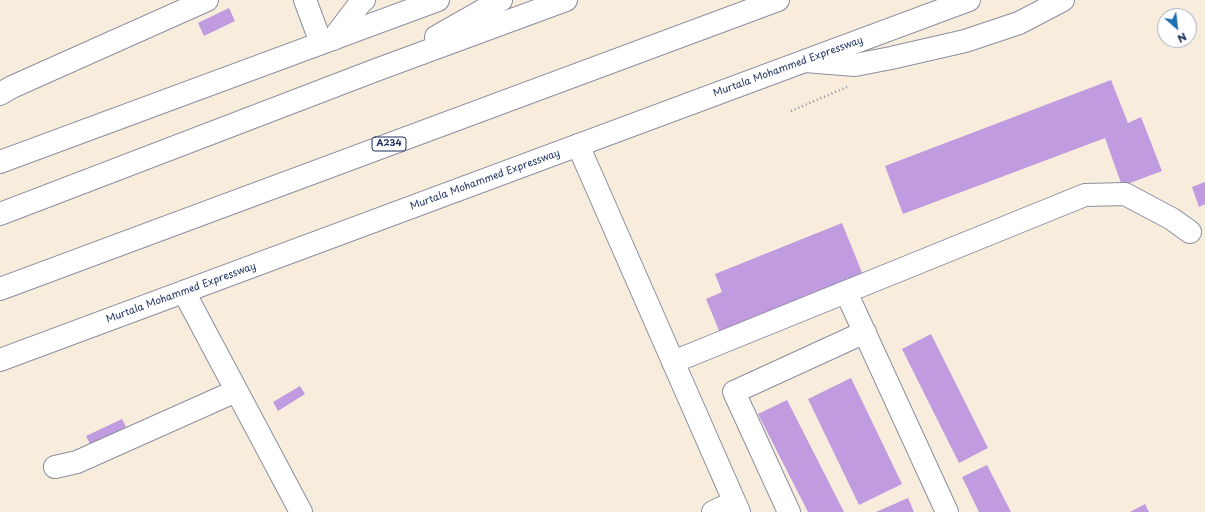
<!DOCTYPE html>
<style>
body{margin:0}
#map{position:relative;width:1205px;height:512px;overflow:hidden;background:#f8eddd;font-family:"Playpen Sans",sans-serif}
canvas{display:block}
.north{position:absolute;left:1157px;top:8px;width:40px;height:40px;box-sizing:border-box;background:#fff;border:1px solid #a4acbf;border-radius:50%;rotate:152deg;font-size:11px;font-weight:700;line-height:16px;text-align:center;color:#1b2f5e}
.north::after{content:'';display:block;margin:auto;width:14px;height:18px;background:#1f6fb2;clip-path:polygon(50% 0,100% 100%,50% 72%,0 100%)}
</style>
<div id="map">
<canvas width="1205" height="512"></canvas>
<div class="north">N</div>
</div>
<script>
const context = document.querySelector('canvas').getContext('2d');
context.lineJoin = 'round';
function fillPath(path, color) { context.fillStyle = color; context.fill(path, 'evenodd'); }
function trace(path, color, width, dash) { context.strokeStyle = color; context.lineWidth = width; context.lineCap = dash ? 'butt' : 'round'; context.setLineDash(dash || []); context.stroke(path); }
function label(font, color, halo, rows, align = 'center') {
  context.font = font + ' "Playpen Sans",sans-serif'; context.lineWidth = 3; context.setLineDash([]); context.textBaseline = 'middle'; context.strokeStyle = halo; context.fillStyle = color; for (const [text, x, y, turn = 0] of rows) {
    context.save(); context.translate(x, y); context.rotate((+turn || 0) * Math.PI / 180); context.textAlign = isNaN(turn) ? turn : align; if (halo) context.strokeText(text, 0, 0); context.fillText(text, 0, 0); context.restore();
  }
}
const building = new Path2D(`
 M229,8L235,21L204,36L198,23Z
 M1111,80L1128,123L1141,117L1162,171L1122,186L1105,138L903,214L885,166Z
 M1205,182V204L1199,207L1192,187Z
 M842,223L863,275L720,333L706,299L722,292L715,274Z
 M931,334L988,448L959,463L902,349Z
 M851,378L902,484L859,505L808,399Z
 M300,386L305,394L278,411L273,402Z
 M787,400L844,512H808L758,414Z
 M122,419L127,429L91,446L86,436Z
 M987,465L1011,512H979L962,477Z
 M908,498L914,512H876Z
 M1145,504L1149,512H1130Z`);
const path = new Path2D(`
 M791,111L847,87`);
const minor = new Path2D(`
 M305,0L321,43
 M333,39L361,2L364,0
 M805,61L855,65L891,58L965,41L1019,23L1063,0
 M0,94L12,87L207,0
 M578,145L739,512
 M184,292L301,512
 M846,292L947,512
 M673,362L1085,195L1125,194L1172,219L1190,232
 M55,467L77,462L236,391
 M713,512L734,502
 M789,512L734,392L865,332`);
const highway = new Path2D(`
 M436,37L501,0
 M0,162L438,0
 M0,214L376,70L566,0
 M0,289L778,0
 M0,360L969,0`);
const shields = [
 [389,144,34]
];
const shieldNames = [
 ["A234",389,144]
];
const streetNames = [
 ["Murtala Mohammed Expressway",788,67,-20],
 ["Murtala Mohammed Expressway",485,180,-20],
 ["Murtala Mohammed Expressway",181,293,-20]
];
fillPath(building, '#c09be0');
trace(minor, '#8a8e9e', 24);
trace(highway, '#8a8e9e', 24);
trace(path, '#8a8e9e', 2.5, [1, 3]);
trace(minor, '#fff', 22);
trace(highway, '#fff', 22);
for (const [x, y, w] of shields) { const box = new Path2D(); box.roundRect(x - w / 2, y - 7, w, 14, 3); context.fillStyle = '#fff'; context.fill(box); trace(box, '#1b2f5e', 1); }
label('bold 9px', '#1b2f5e', null, shieldNames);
label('10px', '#1b2f5e', '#fff', streetNames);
</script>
